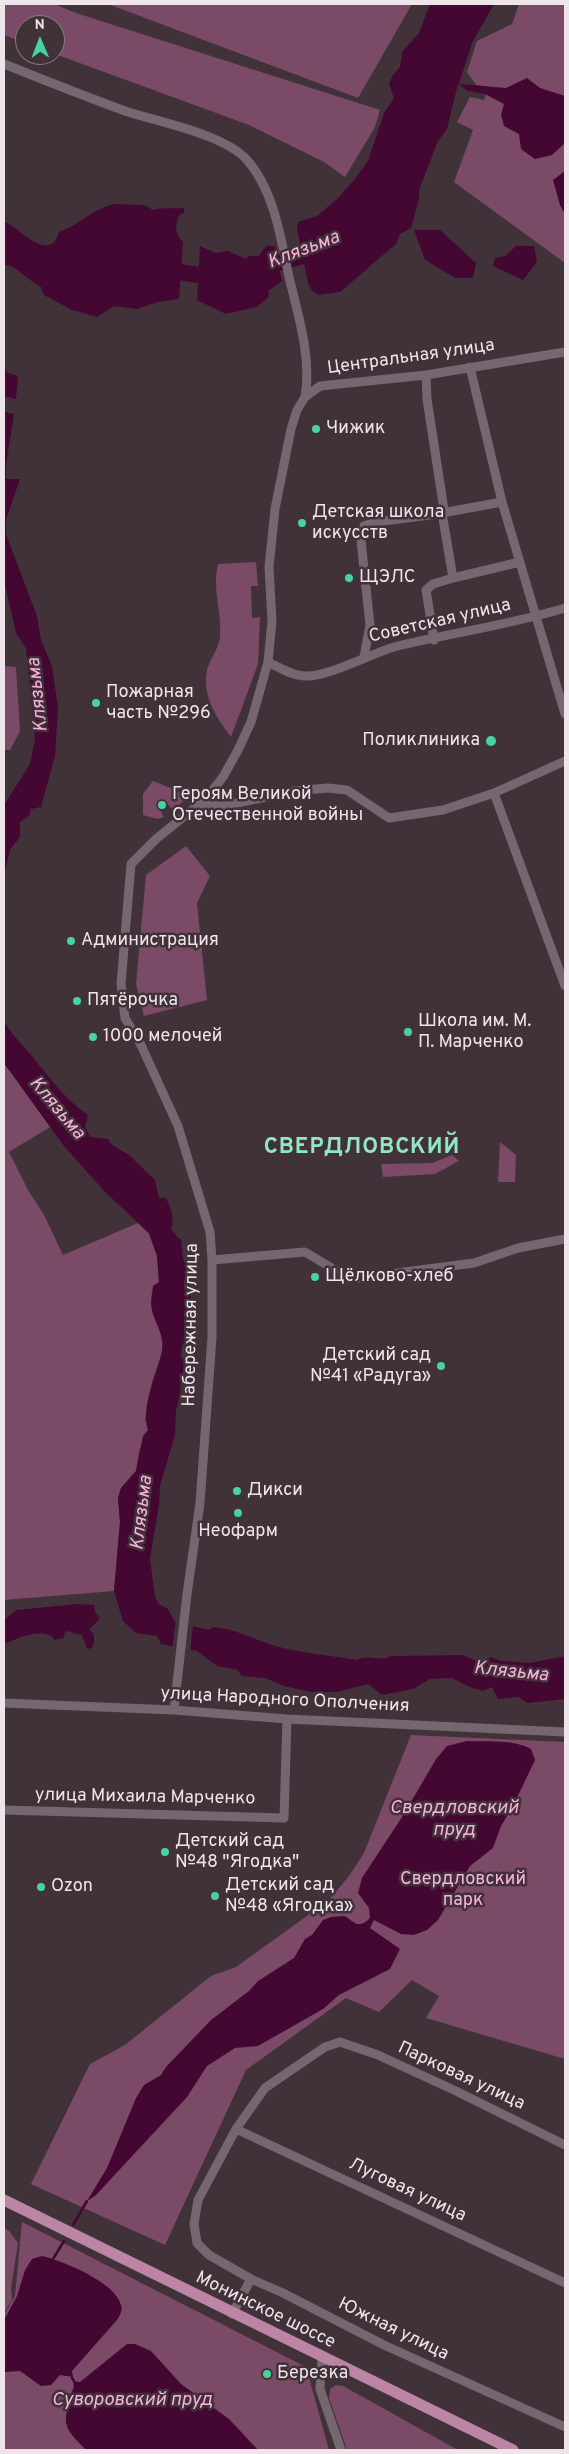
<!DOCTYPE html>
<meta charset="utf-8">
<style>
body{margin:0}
#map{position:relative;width:569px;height:2454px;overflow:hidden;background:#41323a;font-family:Overpass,sans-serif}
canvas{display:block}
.frame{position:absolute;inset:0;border:5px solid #eee5ea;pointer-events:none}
.north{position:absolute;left:15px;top:15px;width:50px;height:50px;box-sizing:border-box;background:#41323a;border:1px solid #867a80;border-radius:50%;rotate:359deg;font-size:14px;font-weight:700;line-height:20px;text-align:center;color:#eee5ea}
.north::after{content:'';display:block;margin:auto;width:18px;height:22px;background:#46d49e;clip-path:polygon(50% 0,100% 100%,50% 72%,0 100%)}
</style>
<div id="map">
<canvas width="569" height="2454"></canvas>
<div class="frame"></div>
<div class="north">N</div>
</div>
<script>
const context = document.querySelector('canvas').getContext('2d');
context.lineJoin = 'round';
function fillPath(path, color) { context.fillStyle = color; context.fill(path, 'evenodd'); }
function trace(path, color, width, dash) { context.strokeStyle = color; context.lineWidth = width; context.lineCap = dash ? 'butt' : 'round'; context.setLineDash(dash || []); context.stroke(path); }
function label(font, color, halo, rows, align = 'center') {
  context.font = font + ' Overpass,sans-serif'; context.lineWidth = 5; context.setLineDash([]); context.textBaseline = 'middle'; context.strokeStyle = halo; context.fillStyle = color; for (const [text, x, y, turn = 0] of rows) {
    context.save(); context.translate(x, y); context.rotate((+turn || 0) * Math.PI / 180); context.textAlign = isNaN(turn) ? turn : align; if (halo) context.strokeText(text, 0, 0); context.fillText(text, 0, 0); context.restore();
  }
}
const green = new Path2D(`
 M4,4H54L76,13L380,110L375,127L345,177L324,162L249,125L55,54V25H25V43L4,35Z
 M108,4H412L358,98Z
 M519,4H565V263L454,182L473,130L457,122L470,97L484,100L489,87L476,85L467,72L477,41L512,24Z
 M256,562L258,586H251L252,618L260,617L258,664L231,737C216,717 202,696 207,670C210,659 219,648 220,637C222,612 212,589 218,564Z
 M4,666L16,667L20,731L10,750H4Z
 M153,781L178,791L186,799L173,810L165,801L158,806L164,817L157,819L143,815V794Z
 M186,846L210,876L197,903L207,1000L144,1016L136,984L146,875Z
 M4,1063L50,1127L9,1152L28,1190L44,1215L63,1255L138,1223L149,1234L157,1256L159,1282L152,1309L161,1333L163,1349L152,1382L145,1419L148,1430L139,1452L136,1471L121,1488L118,1498L120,1522L114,1591L4,1600Z
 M500,1142L516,1155L515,1182H498Z
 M452,1155L459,1161L435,1174L383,1177L381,1164L432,1163Z
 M411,1735L565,1742V2059L426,2018L439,1996L412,1980L379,2012L346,1998L246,2070L165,2245L31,2184L90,2064L125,2045L211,1976L236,1967L329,1900L349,1876L364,1853Z
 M22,2222L306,2367L329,2450H4V2315L15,2296Z
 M4,2228L9,2231L18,2243L11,2288L12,2300L4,2313Z
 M336,2385L343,2386L458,2450H347L329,2398L330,2389Z`);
const water = new Path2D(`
 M430,4H494L472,43L459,84L506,88L527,78L540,88L565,96V143L552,155L535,159L521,149L519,134L504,126L501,115L504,104L485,94L468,91L458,84L447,129L438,141L419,190V199L411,228L400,234L396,244L340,292L319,295L312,291L308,283L297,229L298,222L317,216L337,199L355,179L368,161L384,113L394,98L389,84L393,75L400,67L402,52L419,33Z
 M565,171V214L560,205L553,180Z
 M113,204L145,205L153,210C164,207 173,209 184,208V213L180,214C174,224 175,234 183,242L179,299L158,302L137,309L114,306L97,317L72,310L44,295L41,287C27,280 20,268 4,264V221C19,228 50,265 59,232C79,225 91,210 113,204Z
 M414,230H440L476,263L473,278H455L425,260Z
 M200,246L216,253L228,251L246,259L248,256H259L266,246H275L282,281L268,291L269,297L257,307L226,314L197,300Z
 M516,246H534L537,262L523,280L493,266L495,258L505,256Z
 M4,369L8,373L18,376L16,399L4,396Z
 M4,409L5,412L14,414L6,465V479H20L6,520V534L37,616L41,640L52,666L58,708L55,756L41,807L31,809L29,816L20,822V837L10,850L4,876V805L30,764L35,739L26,648L16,633L4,580Z
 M4,1021C11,1034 21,1043 31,1055C48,1075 65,1100 88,1115L85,1127L90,1137L108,1139L111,1144L129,1155L155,1180L159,1198H166C171,1209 175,1217 171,1229L179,1239H181L183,1258L189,1274L184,1281V1287L191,1296L189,1310L194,1336L182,1345L181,1357L186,1364L181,1378L180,1395L176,1411L175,1435L160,1486L159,1505L150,1559L155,1597L159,1604L168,1609L175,1622L209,1630L213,1627C236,1629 251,1638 272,1645C299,1653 329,1655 357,1660C366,1654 380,1662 391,1656L463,1655L481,1663L490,1657L501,1661L530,1663L565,1656V1699L527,1703L519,1697L498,1699L492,1687L483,1691L469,1687L452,1678L430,1679L413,1689L382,1695L368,1684L337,1692H311L284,1686L265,1678L242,1676L238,1670L217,1666L197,1651L161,1644L157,1636L136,1633L123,1621L114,1591L120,1522L118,1498L121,1488L136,1471L143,1436L148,1430C141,1402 157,1377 162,1351C165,1335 155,1324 152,1310C150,1303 152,1294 153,1286L159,1282L157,1256L149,1233L104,1191L64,1146L4,1063Z
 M78,1604L94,1605L95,1612L100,1618L89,1630L94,1634V1644L92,1648L87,1649L82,1635L66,1631L63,1638L54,1640L52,1636C36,1629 19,1638 4,1644V1620L16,1610Z
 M467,1741C487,1742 514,1739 531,1749L535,1760L512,1808L501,1826L493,1848L470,1866L438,1920L427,1930L414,1935L401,1934L374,1920L370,1928L400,1949L390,1969L339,1995L323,2009L258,2046L235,2048L207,2066L187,2097L96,2195L87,2201L107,2168L136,2098L144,2085L161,2075L166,2067L211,2020L249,1991L258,1981L294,1958L305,1939L312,1935L323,1920L331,1917L345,1916C355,1923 359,1929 370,1918L369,1908L358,1893L362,1878L404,1814L436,1759L447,1746Z
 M42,2256C63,2261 115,2282 121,2305C123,2310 120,2315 117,2320L72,2371L73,2377L60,2375L51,2385L41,2386L20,2371L4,2372V2320L17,2296L25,2270L32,2259Z
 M127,2344H135L151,2351L181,2384L229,2419L258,2450H86C65,2428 62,2427 70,2397C72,2391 75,2388 73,2381L80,2382Z`);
const pier = new Path2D(`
 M176,1618L181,1623L193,1626L190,1652L172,1650Z`);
const stream = new Path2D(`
 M73,2225L87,2201
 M53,2259L64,2241
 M72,2378L74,2381`);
const river = new Path2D(`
 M159,269L205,276L219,275
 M258,269L302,256L322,247`);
const minor = new Path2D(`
 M4,64C44,80 84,96 125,111C158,122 224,134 247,160C274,190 281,239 289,277C298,315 312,358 305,397
 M470,367L502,502L565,714
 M453,578L520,562
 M434,640L426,590L433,584L453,578L442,513L502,502
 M364,657L370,625L361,541L364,526L375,522L438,514L444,510L427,399L426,375
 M268,662C280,668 291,675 304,676C326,678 370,654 394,647C451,633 509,625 565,608
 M494,793L565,986
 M199,805L222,806L295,791L327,788L347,790L389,818L443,810L494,793L565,761
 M212,1260L305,1252L345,1276L359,1278L474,1263L518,1248L565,1239
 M4,1703L174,1710L287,1719L565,1732
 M174,1710L187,1594L200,1503L212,1337V1260L210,1232L178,1126L141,1045L125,1018L121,984L131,864L156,839L197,806L212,791L223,777L238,750L251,722L268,662L272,621L269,567L275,509L291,429L297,410L305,397L320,386L426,375L565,352
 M4,1810L284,1818L287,1719
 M236,2129L565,2283
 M565,2145L456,2091L378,2055L340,2042L325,2047L265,2088L236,2129L198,2200L194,2224L197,2243L209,2255L251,2279L283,2293L384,2345L565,2427
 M232,2314L251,2279
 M322,2358L320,2389L341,2450`);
const major = new Path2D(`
 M4,2200L513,2450`);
const markers = [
 [316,429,5,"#46d49e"],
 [302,523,5,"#46d49e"],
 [349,578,5,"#46d49e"],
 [96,703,5,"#46d49e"],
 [491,741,6,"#46d49e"],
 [162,805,5,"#46d49e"],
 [71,941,5,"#46d49e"],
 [77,1001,5,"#46d49e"],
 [408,1032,5,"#46d49e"],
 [93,1037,5,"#46d49e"],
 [315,1277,5,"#46d49e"],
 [441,1366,5,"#46d49e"],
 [237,1491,5,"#46d49e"],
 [238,1513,5,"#46d49e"],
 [165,1852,5,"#46d49e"],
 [41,1887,5,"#46d49e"],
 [215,1896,5,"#46d49e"],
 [267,2374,5,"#46d49e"]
];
const streetNames = [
 ["Центральная улица",411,358,-8],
 ["Советская улица",440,622,-13],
 ["Набережная улица",192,1325,-89],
 ["улица Народного Ополчения",285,1701,3],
 ["улица Михаила Марченко",145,1798,1],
 ["Парковая улица",461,2077,25],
 ["Луговая улица",407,2191,25],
 ["Монинское шоссе",265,2311,26],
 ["Южная улица",393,2330,26]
];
const poiNames = [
 ["Чижик",326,429],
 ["Детская школа",312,513],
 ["искусств",312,534],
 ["ЩЭЛС",359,578],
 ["Пожарная",106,693],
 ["часть №296",106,714],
 ["Поликлиника",480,741,"right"],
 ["Героям Великой",172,795],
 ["Отечественной войны",172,816],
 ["Администрация",81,941],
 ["Пятёрочка",87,1001],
 ["Школа им. М.",418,1022],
 ["П. Марченко",418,1043],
 ["1000 мелочей",103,1037],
 ["Щёлково-хлеб",325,1277],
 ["Детский сад",431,1356,"right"],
 ["№41 «Радуга»",431,1377,"right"],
 ["Дикси",247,1491],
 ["Неофарм",238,1532,"center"],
 ["Детский сад",175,1842],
 ["№48 \"Ягодка\"",175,1863],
 ["Детский сад",225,1886],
 ["№48 «Ягодка»",225,1907],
 ["Ozon",51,1887],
 ["Березка",277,2374]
];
const parkNames = [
 ["Свердловский",463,1880],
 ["парк",463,1901]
];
const waterNames = [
 ["Клязьма",304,251,-21],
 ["Клязьма",39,695,-96],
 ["Клязьма",56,1109,50],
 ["Клязьма",143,1513,-83],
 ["Клязьма",511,1673,6],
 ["Свердловский",454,1809],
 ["пруд",454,1831],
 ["Суворовский пруд",132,2401]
];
const districtNames = [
 ["СВЕРДЛОВСКИЙ",362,1149]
];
fillPath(green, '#7b4a67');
fillPath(water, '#440732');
fillPath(pier, '#41323a');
trace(stream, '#440732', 2.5);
trace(river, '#440732', 16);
trace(minor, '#76666f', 9);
trace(major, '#bc84a5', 11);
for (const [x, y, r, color] of markers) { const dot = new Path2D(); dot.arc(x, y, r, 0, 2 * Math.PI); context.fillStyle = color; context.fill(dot); trace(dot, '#41323a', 2); }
label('18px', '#eee5ea', '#41323a', streetNames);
label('18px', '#eee5ea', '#41323a', poiNames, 'left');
label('18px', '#fdb0dd', '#41323a', parkNames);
label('italic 19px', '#fbafdb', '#41323a', waterNames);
context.letterSpacing = '1px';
label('bold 22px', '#91e7c0', '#41323a', districtNames);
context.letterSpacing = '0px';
</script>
